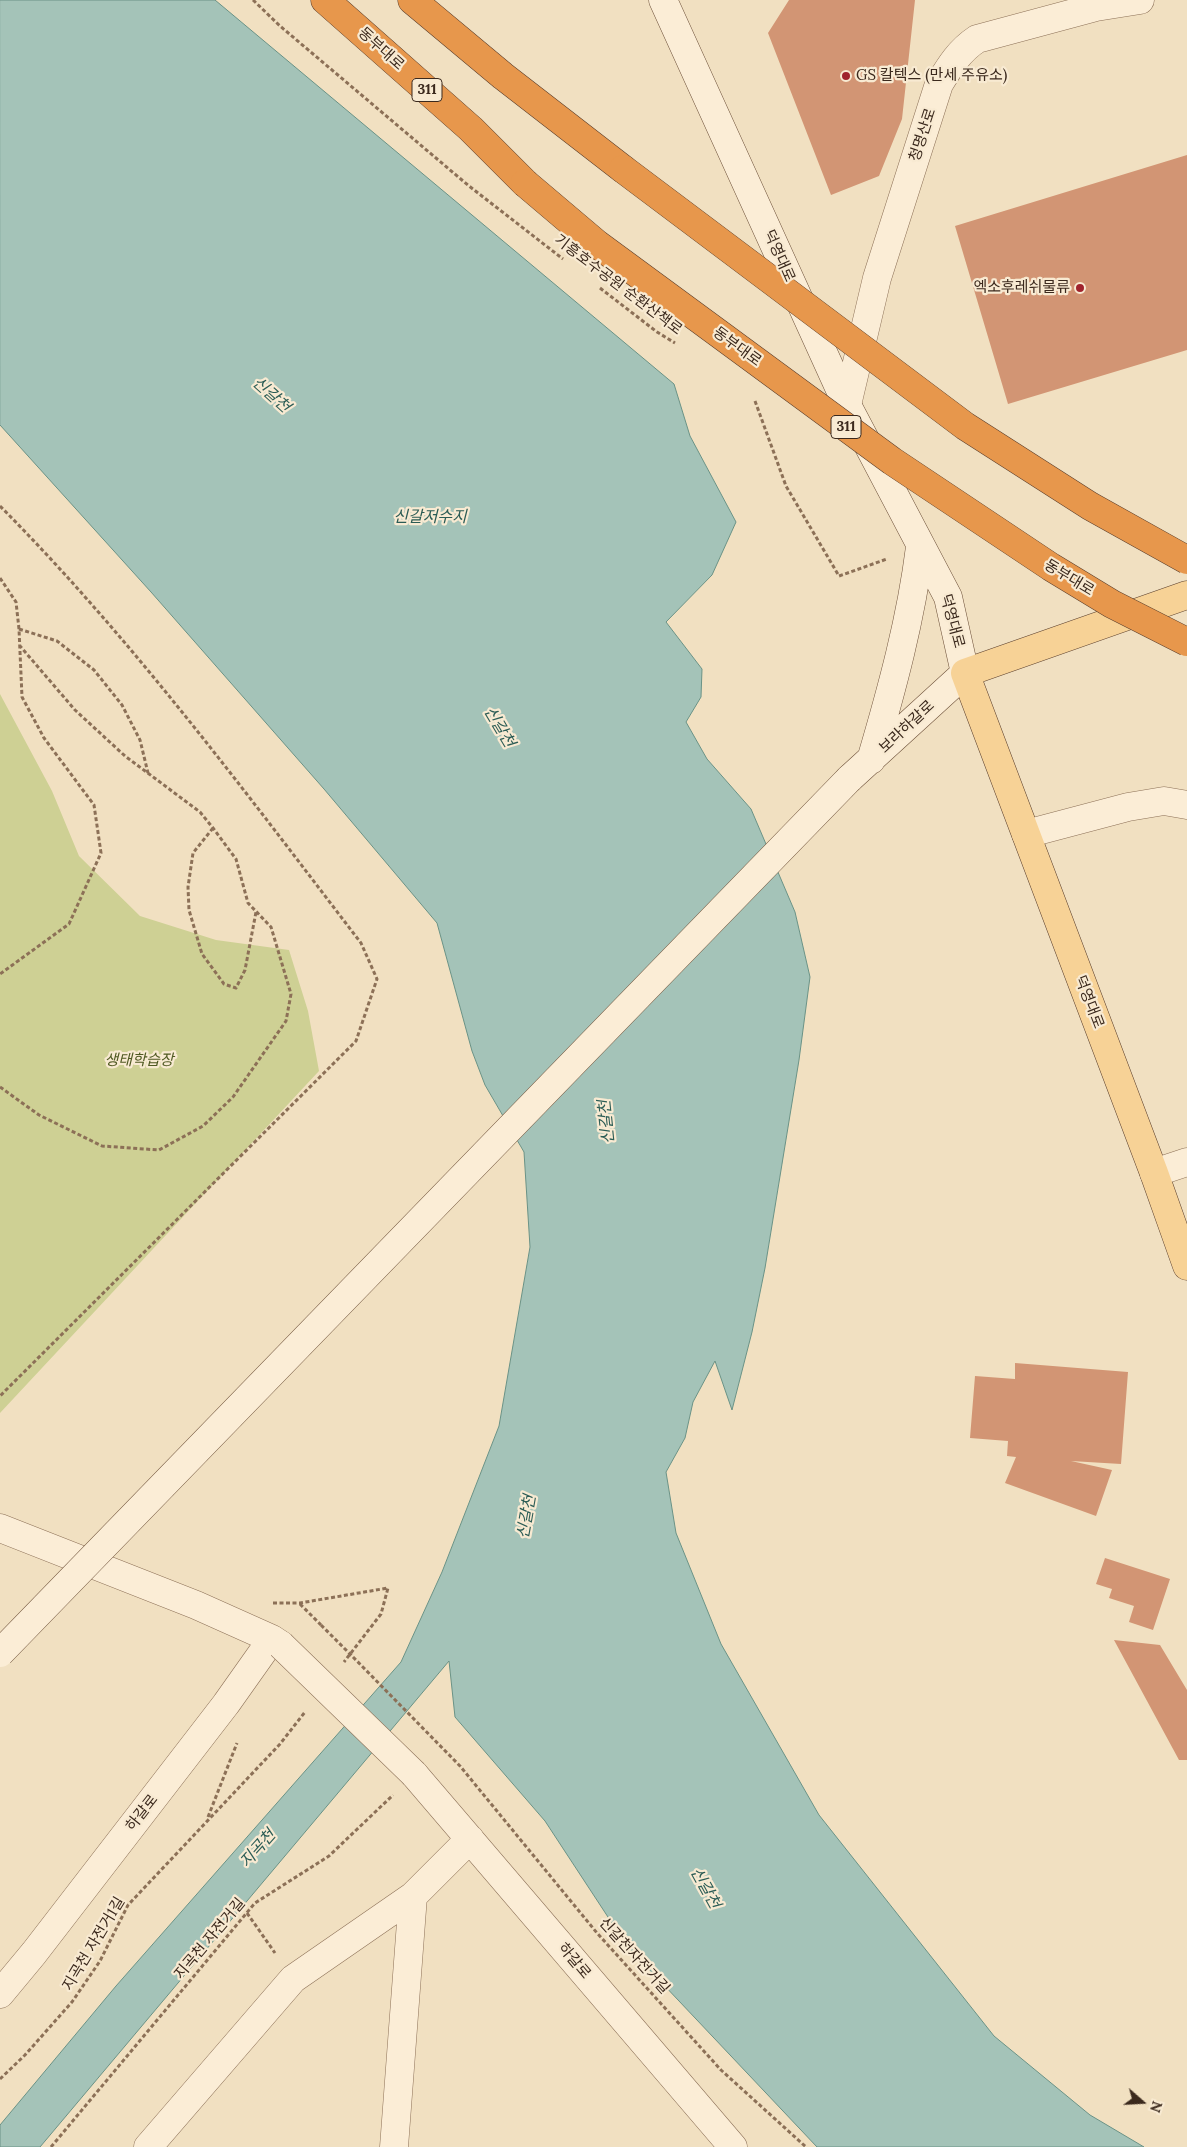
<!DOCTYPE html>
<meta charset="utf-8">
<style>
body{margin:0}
#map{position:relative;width:1187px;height:2147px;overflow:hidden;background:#f1e0c1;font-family:Lora,serif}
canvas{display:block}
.north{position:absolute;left:1117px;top:2077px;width:50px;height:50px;-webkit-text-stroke:4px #f8ead2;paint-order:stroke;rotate:109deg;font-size:14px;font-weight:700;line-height:20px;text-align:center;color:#3b291d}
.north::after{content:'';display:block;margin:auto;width:18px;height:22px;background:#3b291d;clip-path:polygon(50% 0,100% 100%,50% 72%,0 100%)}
</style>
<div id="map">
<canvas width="1187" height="2147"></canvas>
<div class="north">N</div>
</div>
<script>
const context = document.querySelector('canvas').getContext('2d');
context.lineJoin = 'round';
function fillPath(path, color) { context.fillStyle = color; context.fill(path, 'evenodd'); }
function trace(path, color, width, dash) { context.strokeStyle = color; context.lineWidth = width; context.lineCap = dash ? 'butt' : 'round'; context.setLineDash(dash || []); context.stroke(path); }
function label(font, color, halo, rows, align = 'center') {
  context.font = font + ' Lora,"Noto Sans KR",serif'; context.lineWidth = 4.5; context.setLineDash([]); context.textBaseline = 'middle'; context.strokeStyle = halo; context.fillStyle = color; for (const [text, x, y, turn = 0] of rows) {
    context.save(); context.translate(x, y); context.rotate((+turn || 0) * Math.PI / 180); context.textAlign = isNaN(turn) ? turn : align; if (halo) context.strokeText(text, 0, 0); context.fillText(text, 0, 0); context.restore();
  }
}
const green = new Path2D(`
 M0,694L52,791L79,856L140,916L216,940L289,950L308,1011L319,1071L0,1413Z`);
const water = new Path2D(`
 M0,0H215L674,384L690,436L736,522L712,575L666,622L702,669L701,697L686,722L707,759L751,809L795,912L810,977L799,1060L765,1268L752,1332L732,1410L715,1361L693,1402L685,1438L666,1472L676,1533L721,1644L819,1815L994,2036L1090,2115L1144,2147H817L627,1946L545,1821L455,1717L449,1661L40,2147H0V2125L116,1986L401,1662L442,1572L499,1426L530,1247L524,1152L485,1085L472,1051L437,923L324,789L151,592L0,425Z`);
const building = new Path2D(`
 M789,0H915L902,119L879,176L831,195L768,33Z
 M1187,155V350L1008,404L955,226Z
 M1015,1363L1128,1372L1121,1464L1071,1461L1112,1470L1096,1516L1005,1483L1016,1457L1007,1456L1008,1441L970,1438L975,1376L1015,1379Z
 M1105,1558L1170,1579L1153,1630L1129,1622L1134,1606L1109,1598L1112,1589L1096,1584Z
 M1114,1640L1160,1645L1187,1690V1760H1179Z`);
const path = new Path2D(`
 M253,0L280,26L469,186L563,259
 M600,288L657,332L675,343
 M755,401L786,486L839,576L887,559
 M0,506C133,640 246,793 361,943L377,979L356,1041L0,1396
 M0,578L16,602L19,629L22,697L44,738L94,805L101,853L69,924L0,974
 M19,629L57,641L94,670L122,705L140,740L148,773
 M213,828L193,853L188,887L189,910L202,954L224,984L236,988L245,970L256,912
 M0,1087L39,1115L102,1146L159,1150L203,1126L233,1097L286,1021L291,994L271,927L248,903L236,859L213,828L200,812L125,756L75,710L20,646
 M273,1603H300L388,1588L381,1614L344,1662
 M300,1604L321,1625
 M353,1657L460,1766L597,1933L721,2070L806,2147
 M208,1817L237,1743
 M247,1913L275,1953
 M0,2079L25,2055L72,2002L100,1961L128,1905L280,1744L305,1712
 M51,2147L255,1903L329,1856L393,1795`);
const street = new Path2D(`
 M847,405L877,278L939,84C950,66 959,51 977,39L1096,7L1140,0
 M1026,834L1128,807L1164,801L1187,805
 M1154,1173L1187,1162
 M0,1528L196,1605L272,1639
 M414,1774L733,2147
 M0,1994L34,1953L226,1704L272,1639L281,1645
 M148,2147L293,1979L413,1896L470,1839
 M394,2147L413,1896`);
const secondary = new Path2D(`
 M663,0L847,405L948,597L965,673L849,779
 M871,760C892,689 911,619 920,547`);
const primary = new Path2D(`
 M1187,595L965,673L1154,1173L1187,1266`);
const highway = new Path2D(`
 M325,0L471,129L525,183
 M412,0L503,76L623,169`);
const pathBridge = new Path2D(`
 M321,1625L353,1657`);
const streetBridge = new Path2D(`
 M281,1645L414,1774`);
const secondaryBridge = new Path2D(`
 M0,1653L849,779`);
const highwayBridge = new Path2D(`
 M623,169L965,426L1090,506L1187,560
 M525,183L597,244L892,461L1051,567L1112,604L1187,642`);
const markers = [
 [846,76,5,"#a0232d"],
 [1080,288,5,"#a0232d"]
];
const shields = [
 [427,90,30],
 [846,427,30]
];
const shieldNames = [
 ["311",427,90],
 ["311",846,427]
];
const streetNames = [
 ["동부대로",381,49,42],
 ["청명산로",923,135,-72],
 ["덕영대로",779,256,66],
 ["기흥호수공원 순환산책로",618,285,37],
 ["동부대로",737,347,36],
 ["동부대로",1069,578,31],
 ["덕영대로",952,621,75],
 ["보라하갈로",907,727,-43],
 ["덕영대로",1089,1002,69],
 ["하갈로",142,1813,-52],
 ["지곡천 자전거길",210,1939,-50],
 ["지곡천 자전거1길",94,1944,-59],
 ["신갈천자전거길",634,1956,48],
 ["하갈로",574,1961,50]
];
const poiNames = [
 ["GS 칼텍스 (만세 주유소)",856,76],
 ["엑소후레쉬물류",1070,288,"right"]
];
const parkNames = [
 ["생태학습장",139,1061]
];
const waterNames = [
 ["신갈천",271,395,42],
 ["신갈저수지",430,517],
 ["신갈천",499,727,59],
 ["신갈천",607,1122,-96],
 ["신갈천",527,1517,-80],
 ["지곡천",258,1849,-48],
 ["신갈천",705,1888,61]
];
fillPath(green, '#ced094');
fillPath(water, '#a4c3b8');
trace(water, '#6a9286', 1);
fillPath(building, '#d29574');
trace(street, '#8c7057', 29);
trace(secondary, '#6e513a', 29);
trace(primary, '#5a3e2c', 29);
trace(highway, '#5a3e2c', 29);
trace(path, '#8c7057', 3, [4, 2.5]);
trace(street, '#fbedd6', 28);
trace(secondary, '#fbedd6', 28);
trace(primary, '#f7d296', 28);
trace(highway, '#e7974c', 28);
trace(streetBridge, '#8c7057', 29, []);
trace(secondaryBridge, '#6e513a', 29, []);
trace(highwayBridge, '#5a3e2c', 29, []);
trace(pathBridge, '#8c7057', 3, [4, 2.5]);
trace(streetBridge, '#fbedd6', 28);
trace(secondaryBridge, '#fbedd6', 28);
trace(highwayBridge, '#e7974c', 28);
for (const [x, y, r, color] of markers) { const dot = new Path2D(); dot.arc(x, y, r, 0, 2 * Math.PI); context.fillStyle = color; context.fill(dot); trace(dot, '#f8ead2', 2); }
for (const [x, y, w] of shields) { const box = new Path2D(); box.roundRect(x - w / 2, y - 11.5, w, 23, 4); context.fillStyle = '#f8ead2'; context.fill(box); trace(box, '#3b291d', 1); }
label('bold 14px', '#3b291d', null, shieldNames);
label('15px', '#3b291d', '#f8ead2', streetNames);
label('15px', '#3b291d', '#f8ead2', poiNames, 'left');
label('italic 15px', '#4f5922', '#f8ead2', parkNames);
label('italic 16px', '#2b5c55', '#f8ead2', waterNames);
</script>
